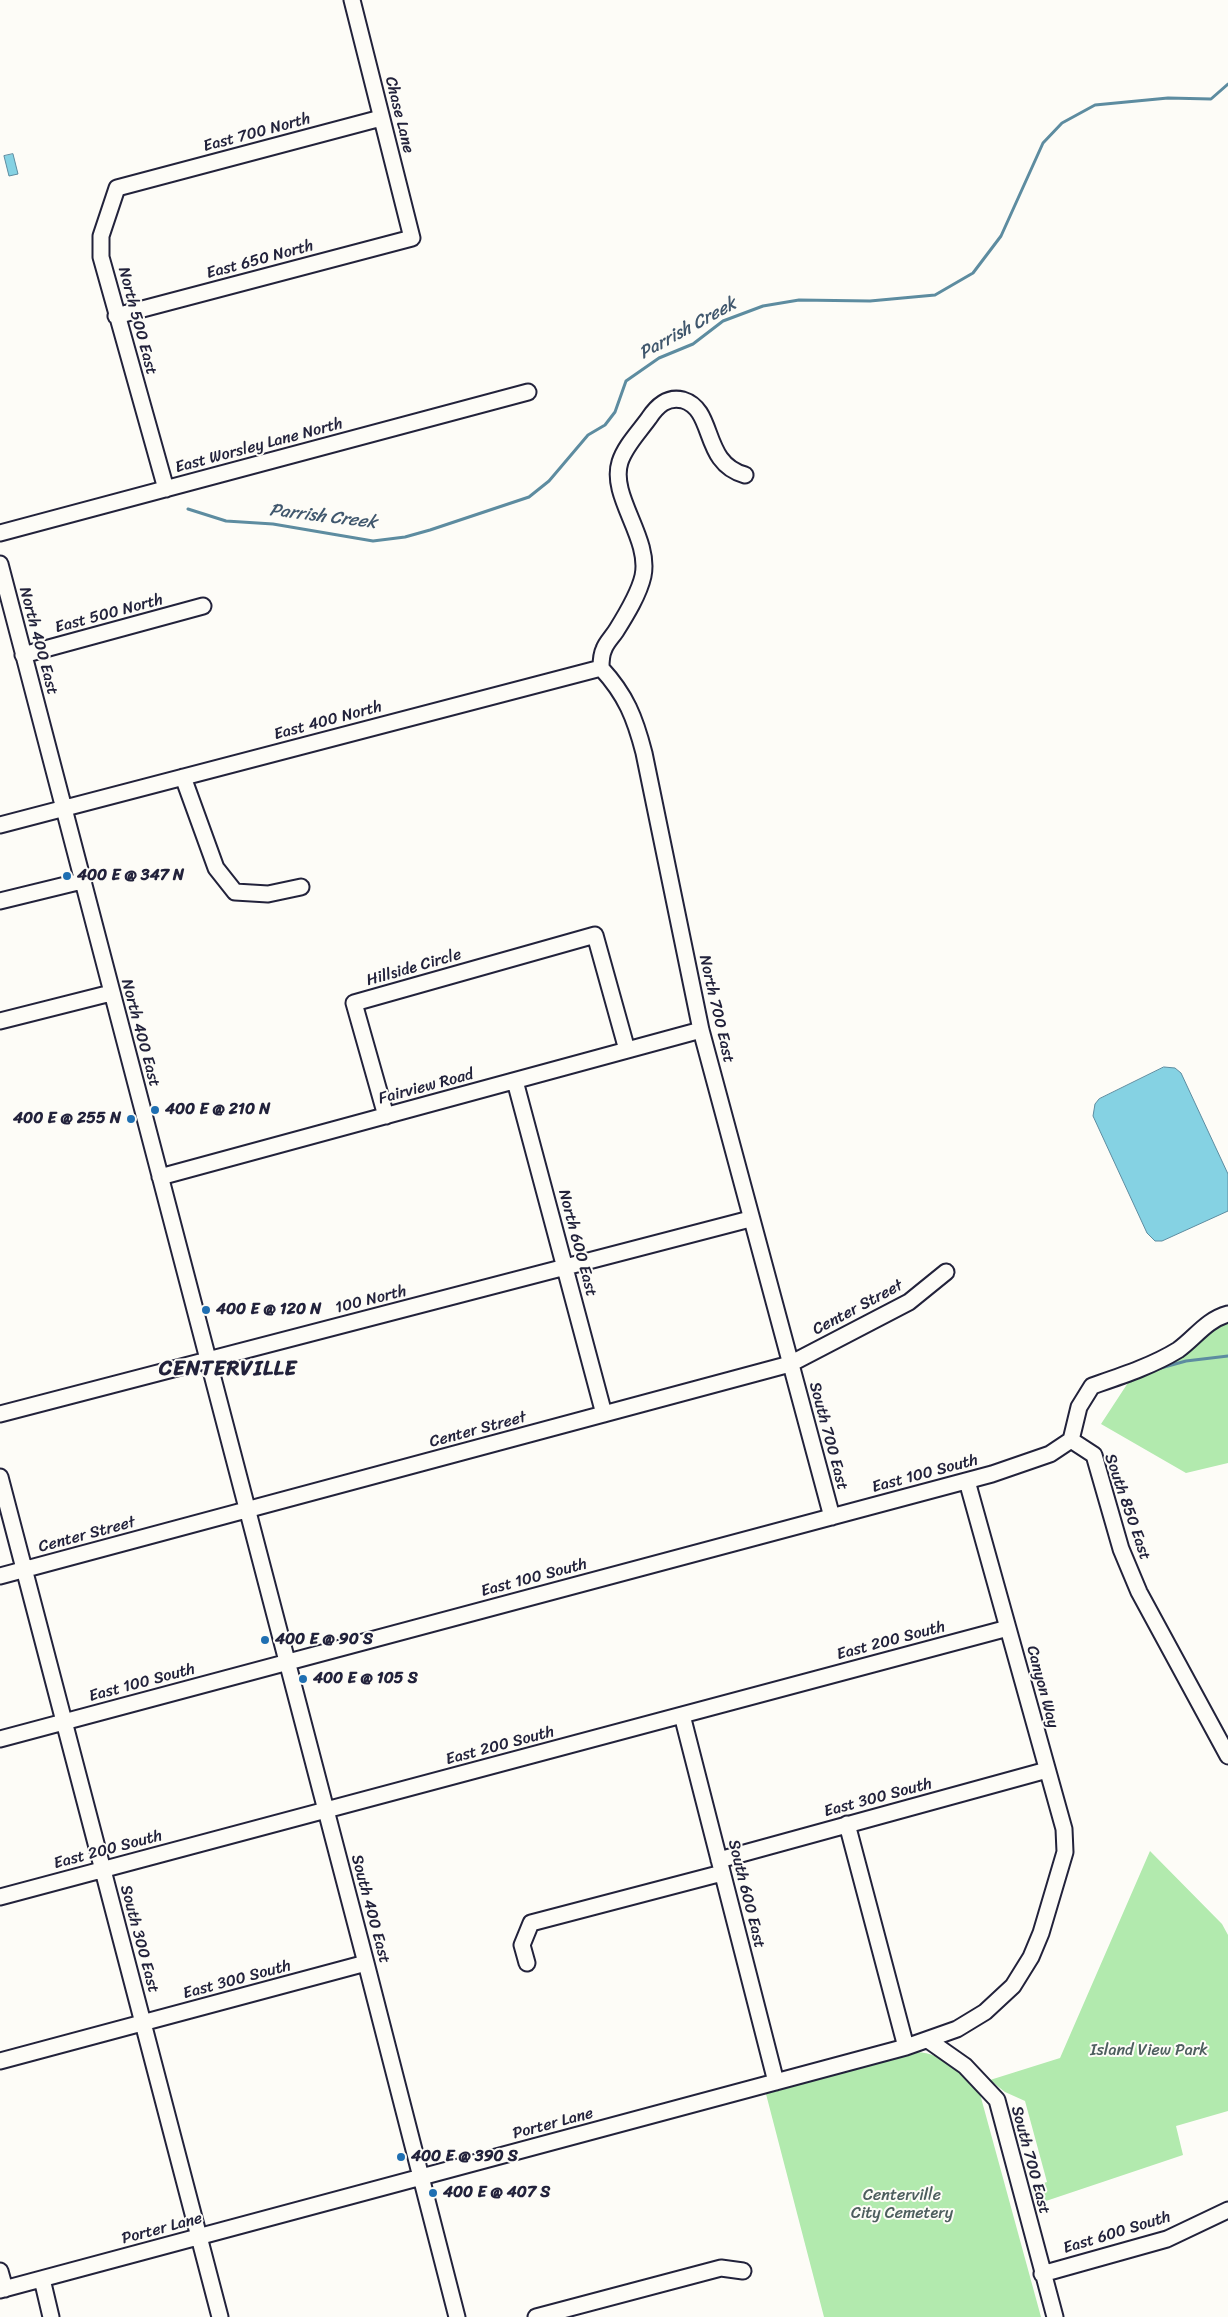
<!DOCTYPE html>
<style>
body{margin:0}
canvas{display:block;background:#fdfcf7}
</style>
<canvas width="1228" height="2317"></canvas>
<script>
const context = document.querySelector('canvas').getContext('2d');
context.lineJoin = 'round';
function fillPath(path, color) { context.fillStyle = color; context.fill(path, 'evenodd'); }
function trace(path, color, width, dash) { context.strokeStyle = color; context.lineWidth = width; context.lineCap = dash ? 'butt' : 'round'; context.setLineDash(dash || []); context.stroke(path); }
function label(font, color, halo, rows, align = 'center') {
  context.font = font + ' Sriracha,sans-serif'; context.lineWidth = 4; context.setLineDash([]); context.textBaseline = 'middle'; context.strokeStyle = halo; context.fillStyle = color; for (const [text, x, y, turn = 0] of rows) {
    context.save(); context.translate(x, y); context.rotate((+turn || 0) * Math.PI / 180); context.textAlign = isNaN(turn) ? turn : align; if (halo) context.strokeText(text, 0, 0); context.fillText(text, 0, 0); context.restore();
  }
}
const green = new Path2D(`
 M1228,1320V1463L1186,1473L1101,1424L1137,1369Z
 M1150,1851L1222,1924L1228,1935V2111L1176,2126L1183,2155L1037,2204L1031,2187L1047,2182L1025,2101L1005,2092L990,2080L1060,2058Z
 M917,2052C943,2053 963,2075 980,2094L1041,2317H824L766,2094Z`);
const water = new Path2D(`
 M13,154L18,174L9,176L4,156Z
 M1164,1067L1175,1068L1181,1073L1228,1174V1211L1162,1241H1155L1147,1233L1093,1116L1095,1104L1099,1099Z`);
const stream = new Path2D(`
 M188,509L226,521L273,524L373,541L405,537L430,530L529,497L549,481L588,435L605,425L615,412L626,381L659,358L693,344L723,321L763,306L799,300L870,301L935,295L973,273L1001,236L1043,143L1062,123L1095,105L1168,98L1211,99L1228,84
 M1157,1369L1186,1361L1228,1356`);
const minor = new Path2D(`
 M116,316L412,238L352,0
 M166,489L101,257V236L117,188L381,118
 M0,533L528,392
 M0,564L366,1963L457,2317
 M23,655L203,606
 M601,668C626,695 635,718 644,753L701,1030L832,1517
 M601,668C601,662 601,655 604,649C606,643 612,637 616,631C626,615 639,594 643,576C651,538 609,496 620,462C625,446 639,432 649,418C657,406 667,396 683,400C716,410 701,463 745,475
 M183,777L216,868L235,892L268,894L301,887
 M0,825L601,668
 M0,901L82,881
 M0,1021L111,993
 M515,1081L604,1414
 M386,1116L354,1003L595,935L627,1050
 M160,1177L701,1030
 M0,1414L750,1219
 M1071,1440L1094,1455L1121,1549L1139,1592L1228,1756
 M1071,1440L1079,1407L1092,1386C1121,1376 1152,1366 1178,1350C1195,1338 1206,1320 1228,1314
 M0,1477L220,2317
 M0,1576L790,1364L909,1302L946,1272
 M682,1715L776,2082
 M0,1739L992,1474L1050,1454L1071,1440
 M847,1824L906,2047
 M719,1860L1047,1770
 M0,1897L1008,1628
 M527,1963L522,1945L531,1923L722,1873
 M928,2040L965,2066L997,2100L1055,2317
 M0,2061L366,1963
 M0,2271L5,2289
 M1042,2274L1167,2239L1228,2210
 M42,2279L51,2317
 M0,2290L906,2047L957,2029L985,2012L1013,1986L1031,1957L1041,1933L1065,1852L1064,1829L967,1481
 M536,2317L721,2268L743,2271`);
const markers = [
 [67,876,5,"#1f6fb2"],
 [155,1110,5,"#1f6fb2"],
 [131,1119,5,"#1f6fb2"],
 [206,1310,5,"#1f6fb2"],
 [265,1640,5,"#1f6fb2"],
 [303,1679,5,"#1f6fb2"],
 [401,2157,5,"#1f6fb2"],
 [433,2193,5,"#1f6fb2"]
];
const streetNames = [
 ["Chase Lane",399,115,76],
 ["East 700 North",257,133,-15],
 ["East 650 North",260,260,-15],
 ["North 500 East",137,321,75],
 ["East Worsley Lane North",259,446,-15],
 ["East 500 North",109,614,-15],
 ["North 400 East",38,641,75],
 ["East 400 North",328,721,-15],
 ["Hillside Circle",414,968,-16],
 ["North 700 East",716,1009,77],
 ["North 400 East",140,1033,75],
 ["Fairview Road",426,1087,-15],
 ["North 600 East",577,1243,75],
 ["100 North",371,1300,-14],
 ["Center Street",858,1308,-28],
 ["Center Street",478,1430,-15],
 ["South 700 East",828,1436,75],
 ["East 100 South",925,1474,-15],
 ["South 850 East",1127,1507,71],
 ["Center Street",87,1535,-15],
 ["East 100 South",534,1578,-15],
 ["East 200 South",891,1641,-15],
 ["East 100 South",142,1683,-15],
 ["Canyon Way",1042,1687,75],
 ["East 200 South",500,1746,-15],
 ["East 300 South",878,1798,-15],
 ["East 200 South",108,1850,-15],
 ["South 600 East",746,1894,76],
 ["South 400 East",370,1909,75],
 ["South 300 East",139,1939,75],
 ["East 300 South",237,1980,-15],
 ["Porter Lane",553,2124,-15],
 ["South 700 East",1030,2160,75],
 ["Porter Lane",162,2229,-15],
 ["East 600 South",1117,2233,-17]
];
const poiNames = [
 ["400 E @ 347 N",77,876],
 ["400 E @ 210 N",165,1110],
 ["400 E @ 255 N",121,1119,"right"],
 ["400 E @ 120 N",216,1310],
 ["400 E @ 90 S",275,1640],
 ["400 E @ 105 S",313,1679],
 ["400 E @ 390 S",411,2157],
 ["400 E @ 407 S",443,2193]
];
const parkNames = [
 ["Island View Park",1149,2051],
 ["Centerville",902,2196],
 ["City Cemetery",902,2214]
];
const waterNames = [
 ["Parrish Creek",688,329,-29],
 ["Parrish Creek",323,517,7]
];
const districtNames = [
 ["CENTERVILLE",228,1370]
];
fillPath(green, '#b2eaae');
fillPath(water, '#85d2e3');
trace(water, '#5d8ca0', 1);
trace(stream, '#5d8ca0', 3);
trace(minor, '#22223b', 19);
trace(minor, '#fdfcf7', 15);
for (const [x, y, r, color] of markers) { const dot = new Path2D(); dot.arc(x, y, r, 0, 2 * Math.PI); context.fillStyle = color; context.fill(dot); trace(dot, '#fdfcf7', 2); }
label('16px', '#22223b', '#fdfcf7', streetNames);
label('bold 16px', '#22223b', '#fdfcf7', poiNames, 'left');
label('16px', '#4d5e5e', '#fdfcf7', parkNames);
label('italic 18px', '#40576d', '#fdfcf7', waterNames);
context.letterSpacing = '1px';
label('bold 21px', '#22223b', '#fdfcf7', districtNames);
context.letterSpacing = '0px';
</script>
